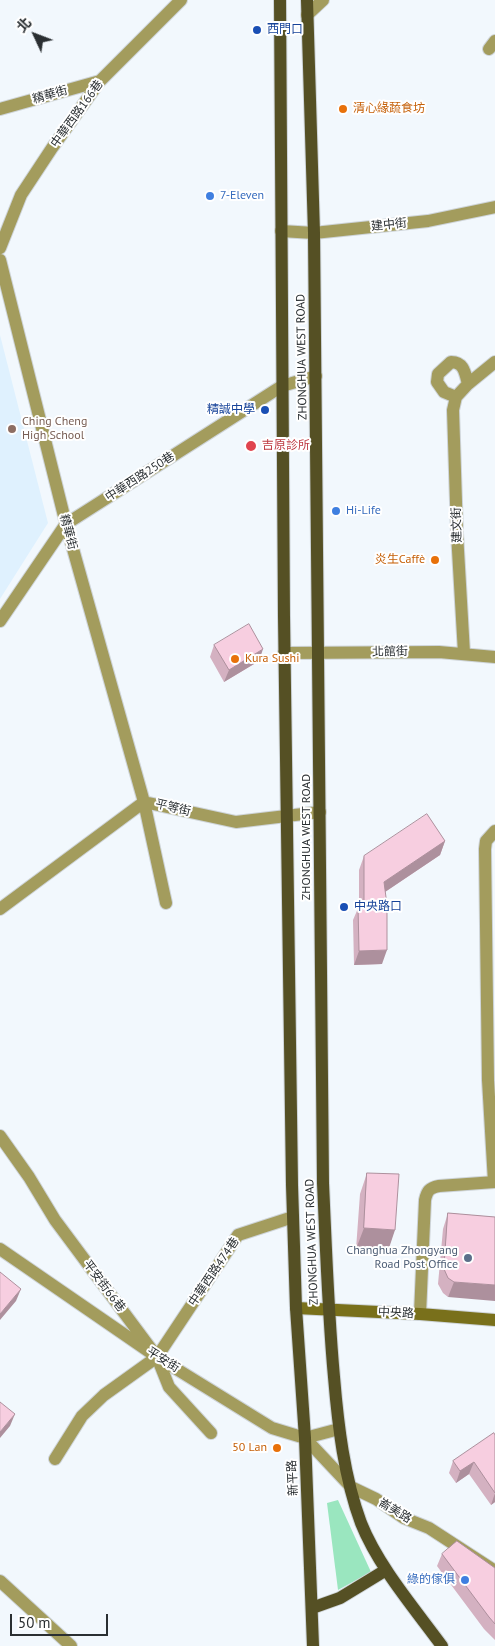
<!DOCTYPE html>
<meta charset="utf-8">
<style>
body{margin:0}
#map{position:relative;width:495px;height:1646px;overflow:hidden;background:#f2f8fd;font-family:"PT Sans","Noto Sans TC",sans-serif}
canvas{display:block}
.north{position:absolute;left:10px;top:10px;width:50px;height:50px;-webkit-text-stroke:4px #fff;paint-order:stroke;rotate:313deg;font-size:14px;font-weight:700;line-height:20px;text-align:center;color:#2a2f32}
.north::after{content:'';display:block;margin:auto;width:18px;height:22px;background:#2a2f32;clip-path:polygon(50% 0,100% 100%,50% 72%,0 100%)}
.scale{position:absolute;left:10px;top:1614px;width:98px;height:22px;box-sizing:border-box;border:2px solid #2a2f32;border-top:0;padding-left:6px;font-size:15px;line-height:18px;white-space:nowrap;color:#2a2f32;-webkit-text-stroke:4px #fff;paint-order:stroke}
</style>
<div id="map">
<canvas width="495" height="1646"></canvas>
<div class="north">北</div>
<div class="scale">50 m</div>
</div>
<script>
const context = document.querySelector('canvas').getContext('2d');
context.lineJoin = 'round';
function fillPath(path, color) { context.fillStyle = color; context.fill(path, 'evenodd'); }
function trace(path, color, width, dash) { context.strokeStyle = color; context.lineWidth = width; context.lineCap = dash ? 'butt' : 'round'; context.setLineDash(dash || []); context.stroke(path); }
function label(font, color, halo, rows, align = 'center') {
  context.font = font + ' "PT Sans","Noto Sans TC",sans-serif'; context.lineWidth = 4; context.setLineDash([]); context.textBaseline = 'middle'; context.strokeStyle = halo; context.fillStyle = color; for (const [text, x, y, turn = 0] of rows) {
    context.save(); context.translate(x, y); context.rotate((+turn || 0) * Math.PI / 180); context.textAlign = isNaN(turn) ? turn : align; if (halo) context.strokeText(text, 0, 0); context.fillText(text, 0, 0); context.restore();
  }
}
const built = new Path2D(`
 M0,335L48,523L0,599Z`);
const green = new Path2D(`
 M338,1500L371,1572L338,1590L327,1503Z`);
const street = new Path2D(`
 M307,15L323,0
 M489,49L495,41
 M0,109L100,81
 M281,231L314,233L428,221L495,207
 M0,248L21,195L52,148L100,81L181,0
 M0,260L66,524L144,802L166,903
 M468,384C465,373 464,362 451,362L438,374L437,382L444,392L456,397L468,384L495,362
 M456,397L453,410L457,533L464,653
 M0,621L66,524L282,386L316,376
 M284,653L439,652L495,657
 M0,909L144,802L236,822L320,812
 M0,1136L29,1177L55,1220L157,1357L169,1387L211,1433
 M494,1182L488,1080L485,849L486,841L495,831
 M0,1249L157,1357L272,1428L305,1438L339,1429
 M420,1314L425,1200C427,1191 429,1188 439,1186L495,1182
 M305,1438L351,1487L376,1499L404,1518L429,1528L495,1571
 M55,1459L82,1416L104,1395L157,1357L238,1235L293,1217
 M0,1581L71,1646`);
const secondary = new Path2D(`
 M296,1308L420,1314L495,1320`);
const primary = new Path2D(`
 M280,0L284,616L292,1185L296,1308L305,1438L313,1646
 M307,0L314,233L323,1183C326,1248 328,1312 334,1377C338,1425 344,1477 361,1523C378,1566 415,1609 442,1646
 M312,1608L340,1598L386,1570`);
const wall = new Path2D(`
 M214,645L259,661L224,682L210,657Z
 M445,841L440,855L385,892L382,964L354,965L353,920L359,906V870L364,856Z
 M367,1173L388,1251L356,1249L360,1194Z
 M448,1213L495,1217L448,1297L443,1293L438,1284L443,1229Z
 M494,1433L495,1502L491,1505L469,1474L456,1483L449,1473L453,1461Z
 M442,1554L495,1568V1640L484,1629L437,1566Z`);
const shadedWall = new Path2D(`
 M263,649L259,661L224,682L229,670Z
 M445,841L440,855L379,896L384,882Z
 M387,950L382,964L354,965L359,951Z
 M364,1228L395,1230L388,1251L356,1249Z
 M454,1282L495,1285V1301L448,1297Z
 M21,1289L16,1301L0,1320V1314Z
 M15,1414L10,1426L0,1438V1432Z
 M474,1462L469,1474L456,1483L460,1471Z
 M495,1493V1502L491,1505Z`);
const building = new Path2D(`
 M249,624L263,649L229,670L214,645Z
 M427,814L445,841L384,882L387,905V950L359,951L358,906H364V856Z
 M367,1173L399,1174L395,1230L364,1228Z
 M448,1213L495,1217V1285L454,1282L448,1278L444,1269Z
 M0,1272L21,1289L0,1314Z
 M0,1402L15,1414L0,1432Z
 M494,1433L495,1435V1493L474,1462L460,1471L453,1461Z
 M457,1541L495,1568V1624L489,1617L442,1554Z`);
const markers = [
 [257,30,5,"#1a4fb4"],
 [343,109,5,"#e8710a"],
 [210,196,5,"#3f7fe0"],
 [265,410,5,"#1a4fb4"],
 [12,429,5,"#8d6e63"],
 [251,446,6,"#e0444e"],
 [336,511,5,"#3f7fe0"],
 [435,560,5,"#e8710a"],
 [235,659,5,"#e8710a"],
 [344,907,5,"#1a4fb4"],
 [468,1258,5,"#5c6f8a"],
 [277,1448,5,"#e8710a"],
 [465,1580,5,"#3f7fe0"]
];
const transitNames = [
 ["西門口",267,30],
 ["精誠中學",255,410,"right"],
 ["中央路口",354,907]
];
const streetNames = [
 ["精華街",50,95,-16],
 ["中華西路166巷",77,114,-54],
 ["建中街",389,225,-6],
 ["ZHONGHUA WEST ROAD",302,357,-91],
 ["中華西路250巷",140,477,-33],
 ["建文街",457,525,-92],
 ["精華街",68,532,75],
 ["北館街",390,652,-1],
 ["平等街",173,808,13],
 ["ZHONGHUA WEST ROAD",307,837,-90],
 ["ZHONGHUA WEST ROAD",312,1242,-92],
 ["中華西路474巷",214,1272,-56],
 ["平安街66巷",104,1286,53],
 ["中央路",396,1313,3],
 ["平安街",163,1360,32],
 ["新平路",293,1478,-93],
 ["崙美路",395,1511,31]
];
const foodNames = [
 ["清心緣蔬食坊",353,109],
 ["炎生Caffè",425,560,"right"],
 ["Kura Sushi",245,659],
 ["50 Lan",267,1448,"right"]
];
const shopNames = [
 ["7-Eleven",220,196],
 ["Hi-Life",346,511],
 ["綠的傢俱",455,1580,"right"]
];
const educationNames = [
 ["Ching Cheng",22,422],
 ["High School",22,436]
];
const healthNames = [
 ["吉原診所",262,446]
];
const serviceNames = [
 ["Changhua Zhongyang",458,1251],
 ["Road Post Office",458,1265]
];
fillPath(built, '#dff1fe');
fillPath(green, '#9ae6bf');
trace(street, '#ced4d8', 14);
trace(secondary, '#ced4d8', 14);
trace(primary, '#ced4d8', 14);
trace(street, '#a39c5d', 12);
trace(secondary, '#79701b', 12);
trace(primary, '#555024', 12);
fillPath(wall, '#d4b1c1');
fillPath(shadedWall, '#ad909d');
fillPath(building, '#f7cee0');
trace(building, '#ad909d', 1);
for (const [x, y, r, color] of markers) { const dot = new Path2D(); dot.arc(x, y, r, 0, 2 * Math.PI); context.fillStyle = color; context.fill(dot); trace(dot, '#fff', 2); }
label('12px', '#164399', '#fff', transitNames, 'left');
label('12px', '#2a2f32', '#fff', streetNames);
label('12px', '#c56008', '#fff', foodNames, 'left');
label('12px', '#366cbe', '#fff', shopNames, 'left');
label('12px', '#785e54', '#fff', educationNames, 'left');
label('12px', '#be3a42', '#fff', healthNames, 'left');
label('12px', '#4e5e75', '#fff', serviceNames, 'right');
</script>
